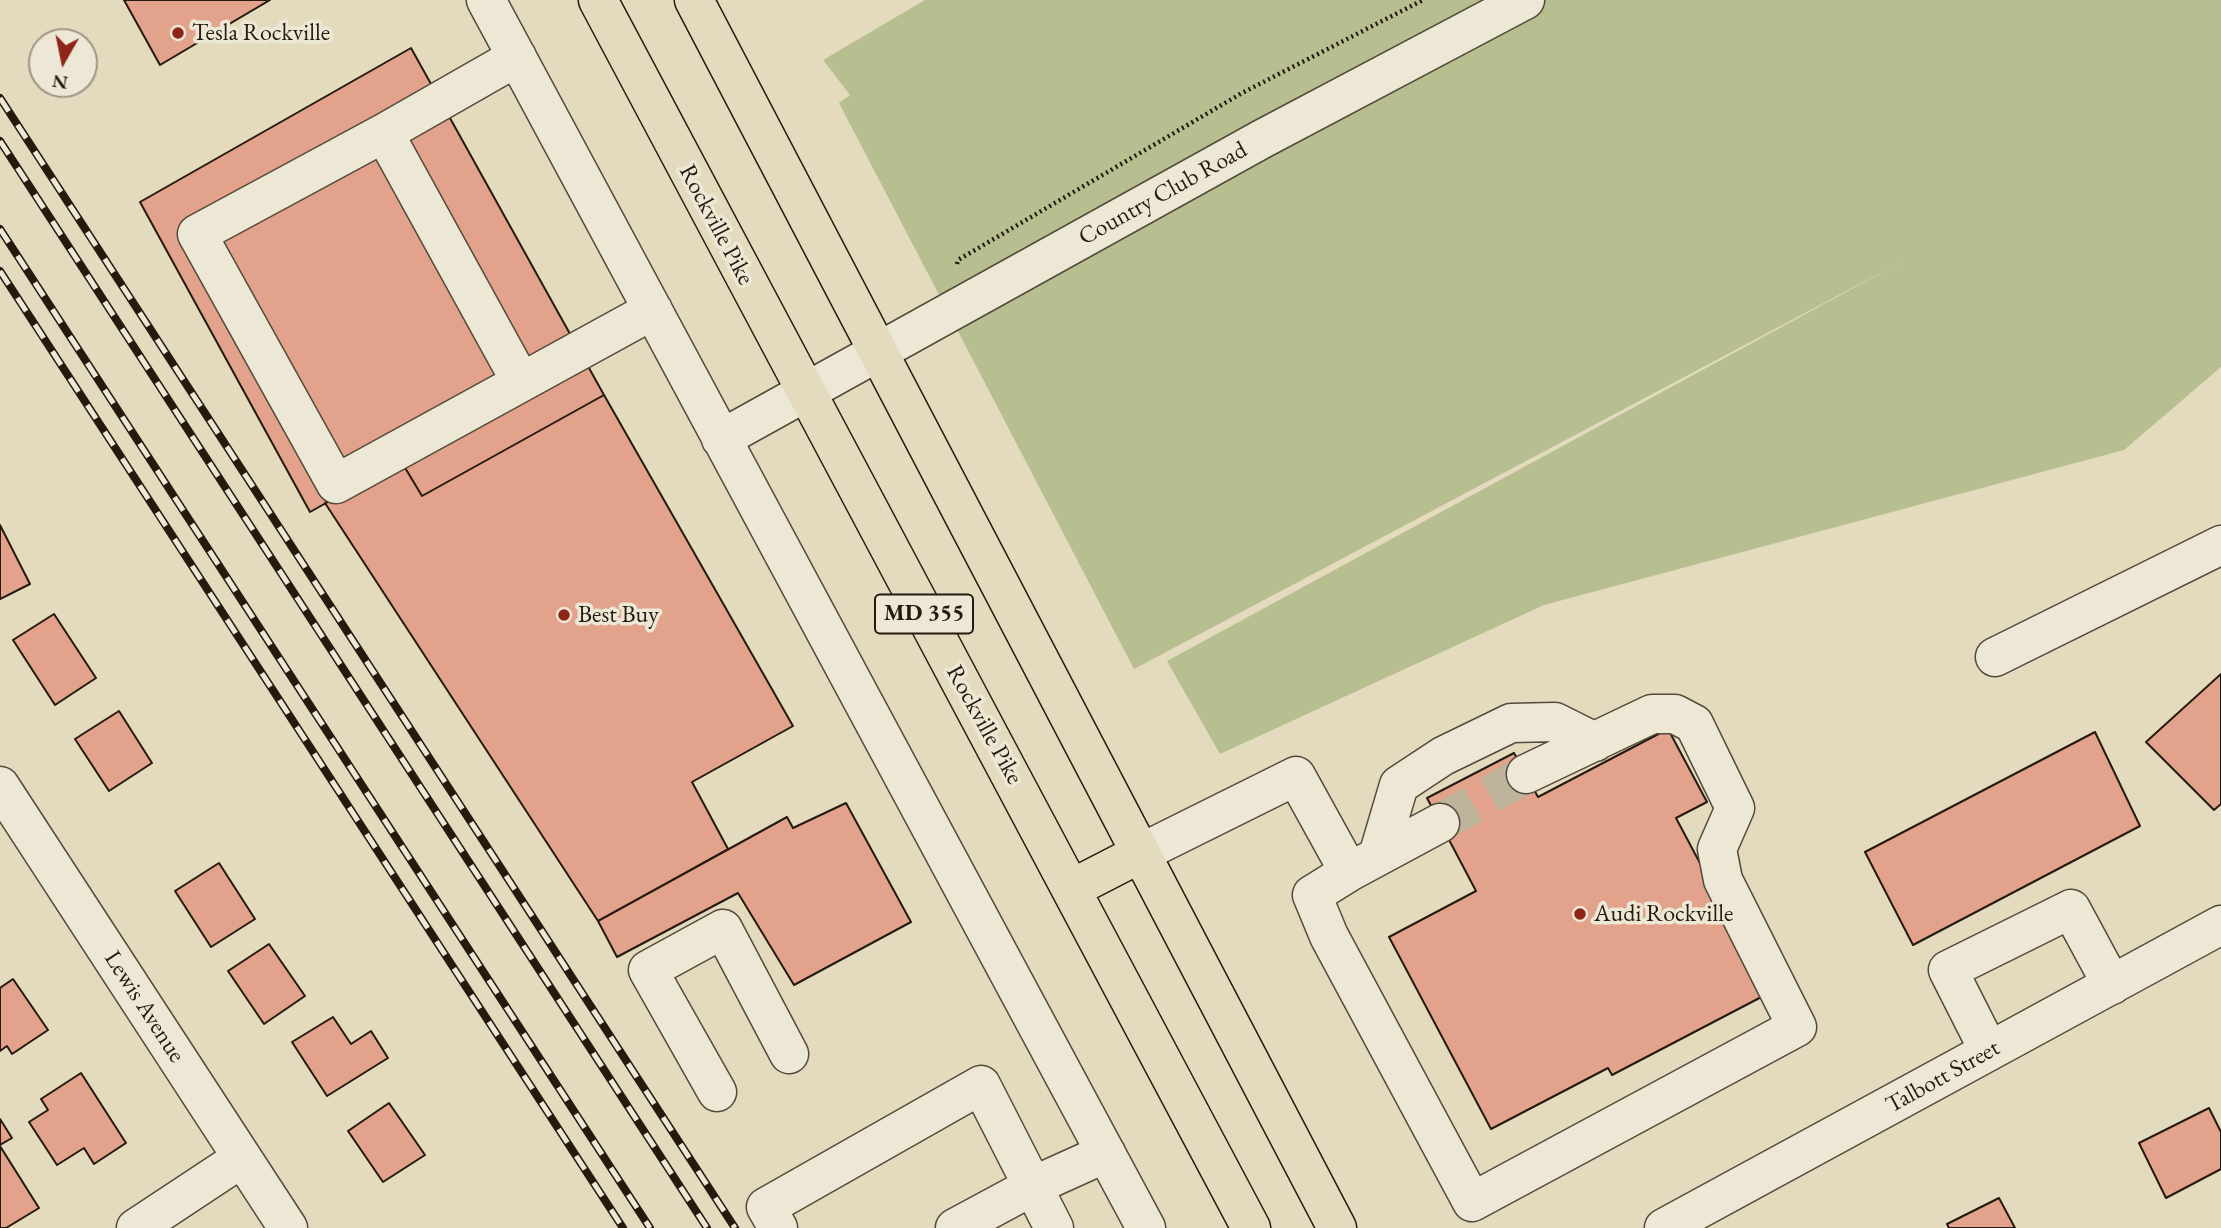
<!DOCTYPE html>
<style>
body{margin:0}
#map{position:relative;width:2221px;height:1228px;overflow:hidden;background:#e4dabe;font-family:"EB Garamond",serif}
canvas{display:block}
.north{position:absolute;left:28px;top:28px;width:70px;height:70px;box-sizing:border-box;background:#ede7d5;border:2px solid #9d9585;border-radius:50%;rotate:189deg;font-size:19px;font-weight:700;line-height:28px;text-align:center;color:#241a0e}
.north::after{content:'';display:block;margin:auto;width:24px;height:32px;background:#8f2418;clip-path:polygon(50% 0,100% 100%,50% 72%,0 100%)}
</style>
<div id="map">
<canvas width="2221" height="1228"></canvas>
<div class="north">N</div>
</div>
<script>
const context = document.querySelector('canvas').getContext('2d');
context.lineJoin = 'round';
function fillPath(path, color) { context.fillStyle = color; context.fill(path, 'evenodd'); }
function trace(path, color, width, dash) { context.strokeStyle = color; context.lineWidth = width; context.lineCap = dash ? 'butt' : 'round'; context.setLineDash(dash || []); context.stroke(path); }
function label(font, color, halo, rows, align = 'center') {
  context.font = font + ' "EB Garamond",serif'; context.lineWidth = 7; context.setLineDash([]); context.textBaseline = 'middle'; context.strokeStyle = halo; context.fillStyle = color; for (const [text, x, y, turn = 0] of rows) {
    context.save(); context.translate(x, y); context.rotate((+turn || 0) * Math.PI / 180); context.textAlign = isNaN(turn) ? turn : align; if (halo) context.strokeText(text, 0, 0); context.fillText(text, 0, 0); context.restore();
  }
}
const green = new Path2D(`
 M925,0H2221V367L2124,450L1544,605L1220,754L1167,661L1903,261L1134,669L839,103L850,95L823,60Z`);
const building = new Path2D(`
 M124,0H270L160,65Z
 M411,48L604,395L422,496L401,461L310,512L140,202Z
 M604,395L793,726L692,782L728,849L598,921L325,503L401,461L422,496Z
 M0,525L30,584L0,599Z
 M54,614L96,678L55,705L13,640Z
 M2221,674V804L2214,810L2146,742Z
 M119,711L152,763L109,791L75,739Z
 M1668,729L1707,802L1676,818L1769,993L1612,1075L1608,1068L1491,1129L1389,937L1476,891L1427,798L1514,753L1538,797Z
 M2095,732L2140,826L1913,945L1865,852Z
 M846,803L911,922L794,985L738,893L617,957L598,921L787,817L793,828Z
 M219,863L255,919L211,947L175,891Z
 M269,944L305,996L264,1024L228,971Z
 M13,979L48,1030L12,1054L7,1046L0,1051V988Z
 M333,1017L351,1044L371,1031L388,1058L327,1096L292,1042Z
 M81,1073L126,1143L94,1164L84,1148L57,1165L29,1122L48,1110L41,1099Z
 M389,1103L425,1155L383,1182L348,1131Z
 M2209,1108L2221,1132V1169L2166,1198L2139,1143Z
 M0,1119L12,1138L0,1145Z
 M0,1146L39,1208L6,1228H0Z
 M1999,1198L2015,1228H1949L1947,1224Z`);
const minorTunnel = new Path2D(`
 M1440,823L1526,774`);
const path = new Path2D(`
 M957,264L958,260L1242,93L1423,0`);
const minor = new Path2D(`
 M486,0L1146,1228
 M384,133L517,57
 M521,382L384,133L197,234L336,484L653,310
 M721,439L1262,139L1525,0
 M1995,657L2221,545
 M0,786L288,1228
 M1141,853L1296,776L1349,872L1440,823
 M1378,856L1399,785L1443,756L1511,723L1555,722L1595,742
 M1349,872L1312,895L1329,936L1472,1202L1797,1027L1723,880L1717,849L1735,808L1694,724L1675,714H1652L1526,774
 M1989,1051L1948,970L2071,909L2112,985
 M717,1092L648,970L723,929L789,1054
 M136,1228L242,1158
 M778,1228L766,1207L981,1085L1054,1228
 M955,1228L1033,1186L1106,1153
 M1664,1228L2221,925`);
const major = new Path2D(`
 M598,0C813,411 1036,817 1251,1228
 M694,0L1337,1228
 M1073,888L1141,853`);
const rail = new Path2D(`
 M0,98L735,1228
 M0,141L707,1228
 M0,229L650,1228
 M0,271L623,1228`);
const markers = [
 [178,33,7,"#8f2418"],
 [564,615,7,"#8f2418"],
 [1580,914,7,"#8f2418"]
];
const shields = [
 [924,614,98]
];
const shieldNames = [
 ["MD 355",924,614]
];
const poiNames = [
 ["Tesla Rockville",192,33],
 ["Best Buy",578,615],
 ["Audi Rockville",1594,914]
];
const streetNames = [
 ["Country Club Road",1163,194,-29],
 ["Rockville Pike",716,225,62],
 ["Rockville Pike",984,725,61],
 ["Lewis Avenue",144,1007,57],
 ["Talbott Street",1943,1077,-29]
];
fillPath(green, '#b7be8f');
fillPath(building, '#e2a28b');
trace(building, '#241a0e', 2);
trace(minorTunnel, '#beb49b', 38, [38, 19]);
trace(minor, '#544a3a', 41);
trace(major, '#241a0e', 41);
trace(path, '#241a0e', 4.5, [2, 3.5]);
trace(minor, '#ede7d5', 38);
trace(major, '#e4dabe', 38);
trace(rail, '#241a0e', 8);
trace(rail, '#ede7d5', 5, [16]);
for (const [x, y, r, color] of markers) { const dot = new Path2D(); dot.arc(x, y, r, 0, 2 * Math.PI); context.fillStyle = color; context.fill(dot); trace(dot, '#ede7d5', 2.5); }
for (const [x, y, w] of shields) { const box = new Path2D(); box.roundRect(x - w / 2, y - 19.5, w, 39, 5); context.fillStyle = '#ede7d5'; context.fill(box); trace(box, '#241a0e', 2); }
label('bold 23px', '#241a0e', null, shieldNames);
label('24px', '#241a0e', '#ede7d5', poiNames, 'left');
label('24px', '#241a0e', '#ede7d5', streetNames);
</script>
